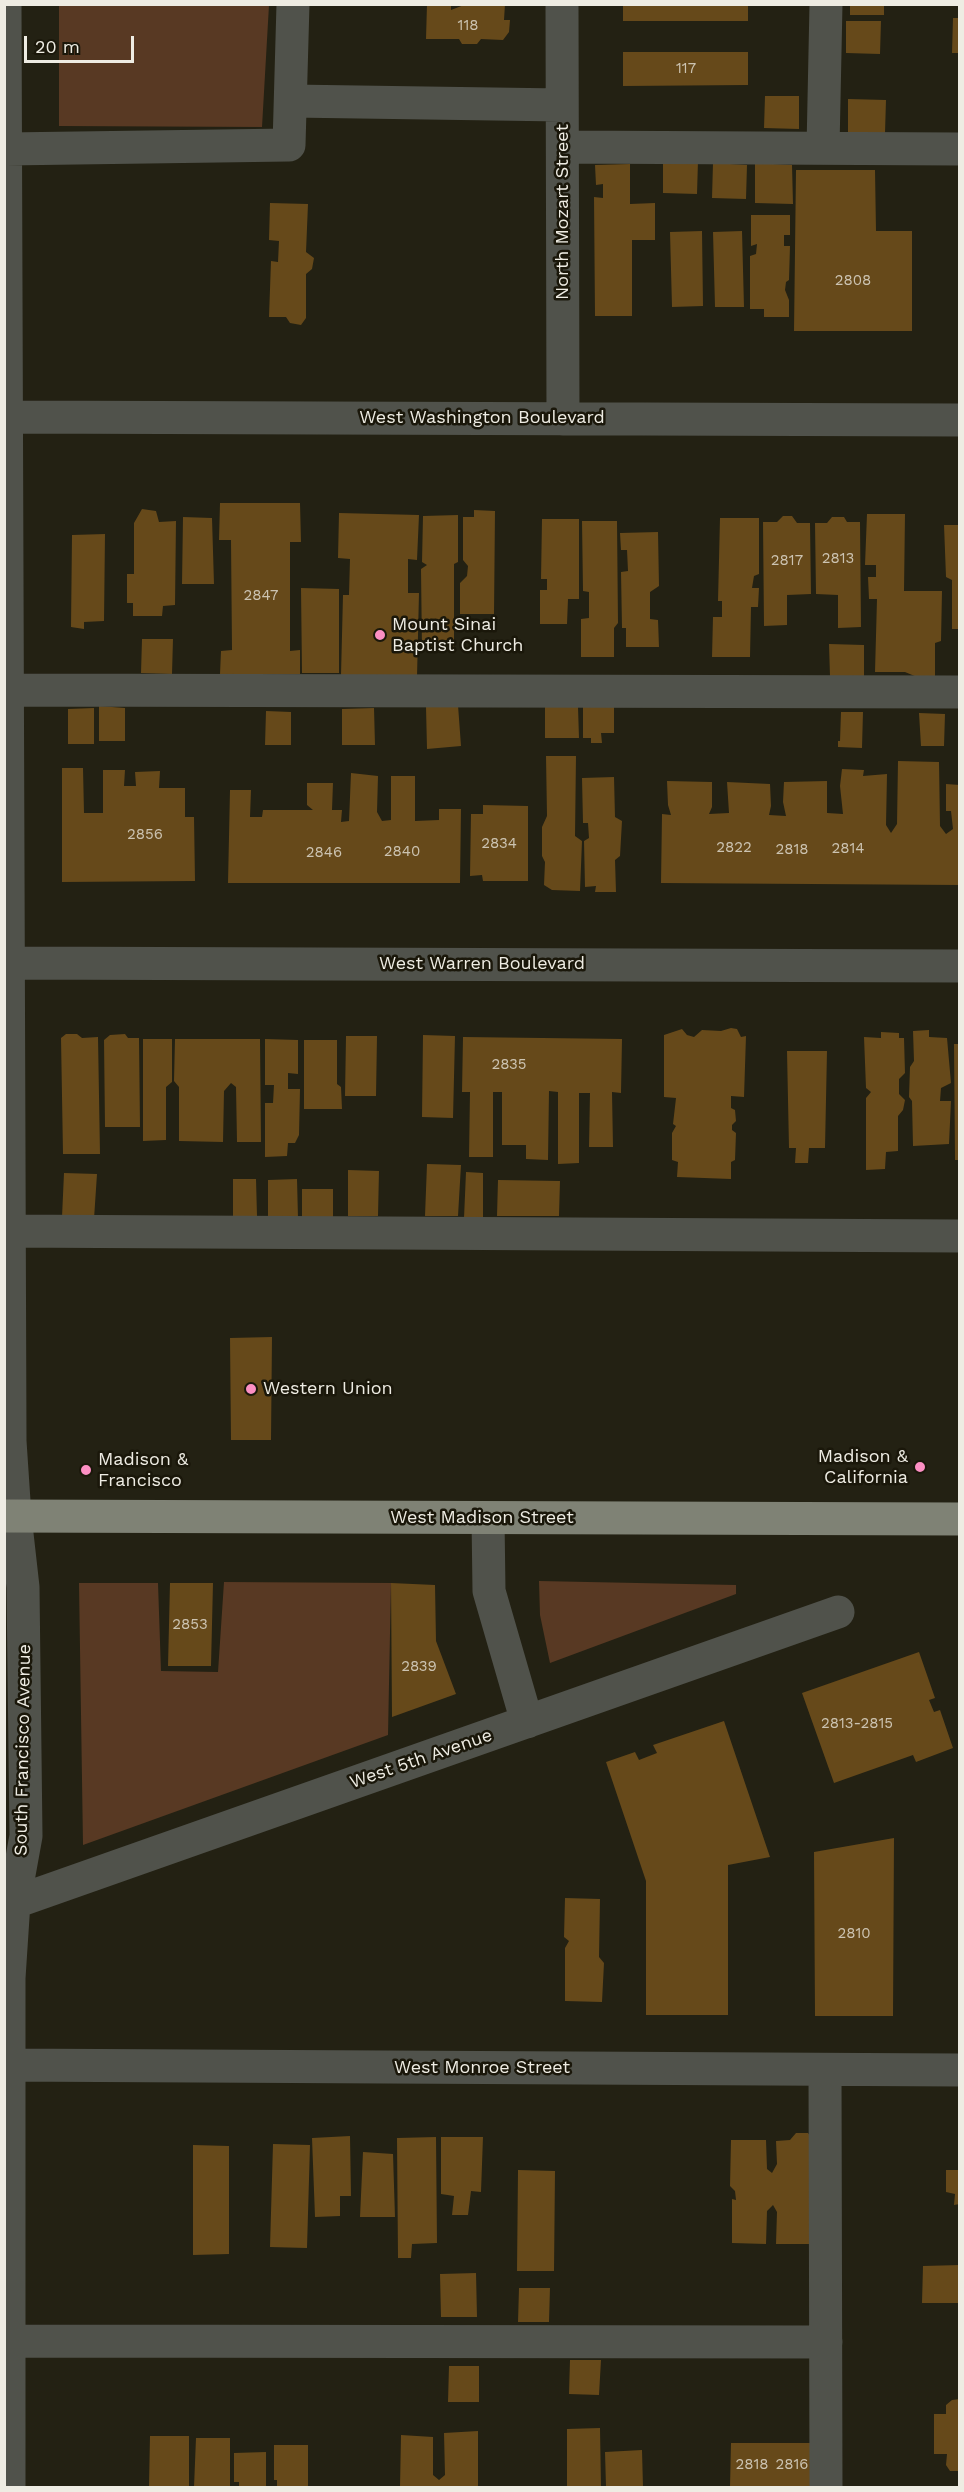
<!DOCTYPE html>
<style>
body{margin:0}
#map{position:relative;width:964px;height:2492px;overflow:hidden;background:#232113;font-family:"Work Sans",sans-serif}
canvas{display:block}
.frame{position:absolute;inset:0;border:6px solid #eeece3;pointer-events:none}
.scale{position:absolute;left:24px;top:36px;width:110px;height:27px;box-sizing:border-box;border:3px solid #eeece3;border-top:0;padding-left:8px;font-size:18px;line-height:21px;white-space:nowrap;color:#eeece3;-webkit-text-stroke:4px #1a170a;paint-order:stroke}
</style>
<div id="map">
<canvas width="964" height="2492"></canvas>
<div class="frame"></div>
<div class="scale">20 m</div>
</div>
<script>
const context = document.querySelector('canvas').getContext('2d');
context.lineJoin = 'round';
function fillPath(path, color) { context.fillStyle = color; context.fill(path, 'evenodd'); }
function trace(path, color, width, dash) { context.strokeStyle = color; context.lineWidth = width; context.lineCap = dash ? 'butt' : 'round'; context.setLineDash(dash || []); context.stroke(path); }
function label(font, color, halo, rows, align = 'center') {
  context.font = font + ' "Work Sans",sans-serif'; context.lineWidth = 5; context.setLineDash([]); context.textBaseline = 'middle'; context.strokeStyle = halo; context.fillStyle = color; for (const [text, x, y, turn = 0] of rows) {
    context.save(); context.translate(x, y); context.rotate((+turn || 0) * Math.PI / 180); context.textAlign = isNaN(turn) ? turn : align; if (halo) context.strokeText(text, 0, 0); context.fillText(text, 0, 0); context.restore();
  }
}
const green = new Path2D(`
 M59,5H269L262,127L59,126Z
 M539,1581L736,1585V1594L550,1663L540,1615Z
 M224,1582L391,1583L388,1735L83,1845L79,1583H158L161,1671L218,1672Z`);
const building = new Path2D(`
 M427,4H451V10L464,5L505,4L504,20H510L509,32L503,40L481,39L477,44H462L459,39H426Z
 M623,4H748V21H623Z
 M850,4H884V15H850Z
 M953,18H960V53H952Z
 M846,21H881L880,54L846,53Z
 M623,52H748V85L623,86Z
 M765,96H799V129L764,128Z
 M848,99L886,100L885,133H848Z
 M663,161H698L697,194L663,193Z
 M713,163L747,165L746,199L712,198Z
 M755,163L792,165L793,204L755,203Z
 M630,164V204L655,203V240H632V316H595L594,197L603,198V184L596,185L595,165Z
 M796,170H875L876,231H912V331H794Z
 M270,203L308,204L306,252L314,258L312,269L306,274V318L301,325L290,323L286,317H269L271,261L278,262L279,241L269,240Z
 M751,215H790V235H784V246H790L789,280L786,282L785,290L789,300V317H764V309H750V256L756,254L757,244L751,246Z
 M702,231L703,306L672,307L670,232Z
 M742,231L744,307H715L713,232Z
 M220,503H300L301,542H290V651L300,650V674H220L221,651L232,650L231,540H219Z
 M142,509L156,511L159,522L176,521L175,605L163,606L162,616H133V603H127V574H134V523Z
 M474,510L495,511L494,614H460V583L467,576L468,566L463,560V517H474Z
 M339,513L419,515L417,560L408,559V593H419L417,677L341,675L343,595H349L350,559L338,558Z
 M867,514H905L904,591H942L941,641L935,643V677H917L905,672H875L877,599H869L868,577H876V565H865Z
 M458,515V562L454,564V651H422L421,569L427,565L422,562L423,516Z
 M783,516H792L797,523H810L811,594L787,595V625L764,626L763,522H777Z
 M183,517L212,518L214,584H182Z
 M832,517H844L847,522H860L861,627L838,628V595L816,594L815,523H827Z
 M720,518H759V574L754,576L752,588H759L758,607H751L750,657H712L713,617H722V601H718Z
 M542,519H579V599H568L567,624H540V590H547V579H541Z
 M582,521H617L618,623L614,628V657H581V619L589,618V592L583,591Z
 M944,525H960V629H952V580L946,577Z
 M658,532L659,586L650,592V619L658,620L659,647H626V628H622L621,572L628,571L627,550H621L620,533Z
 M105,534L104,621L84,622V629L71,627L72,535Z
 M301,588L339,589V673H302Z
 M142,639H173L172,674L141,673Z
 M829,644L864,645V678L830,676Z
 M458,705L461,746L427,749L426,707Z
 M99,706L125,708V741H99Z
 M583,706H614V733H601L602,743H591V738H583Z
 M545,707H578L579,738H545Z
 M94,708V744H68V709Z
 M374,708L375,745H342V709Z
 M266,711L291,712V745H265Z
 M841,712H863L862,748L838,747V741H840Z
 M919,713L945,714L944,746H921Z
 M546,756H576L575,836L582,841L580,891L552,890L544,885L545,862L542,856V827L547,816Z
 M898,761L939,762L940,826L946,834L953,829L951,811H946V784L960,785V885L661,883L662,814L671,815L668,805L667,781L712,782V807L709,814L729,813L727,782L770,784L771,806L769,815L786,816L783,802L784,782L827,781V813L843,814L840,786L842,769L864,770L863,776L887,774L886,825L891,833L897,824Z
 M62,768H83L84,813H103V770H125L124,786H136L135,772L160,771L159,788H185V817H194L195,881L62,882Z
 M351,773L378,776L377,812L382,821L391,820V776H415V821L439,820V809H461L460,883H228L230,790H251L250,817H262L263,810H313L307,805V783H333L332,810H342L341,822L349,821Z
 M614,777L615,817L622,821L620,856L615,860L616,892H595L596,886L585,887L584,841L589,838L588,823H583L582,778Z
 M483,805L528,806V881H483L482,875L470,876L471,814H483Z
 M731,1028L737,1029L741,1037L746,1036L744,1097L731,1096V1108L735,1110L736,1121L732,1125V1130L736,1133L735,1160L731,1162V1179L677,1177L678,1162L672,1160V1133L676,1126L673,1124L676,1098L664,1097V1035L682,1029L687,1035L694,1037L702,1030L721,1031Z
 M929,1030V1037L947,1038L951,1083L941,1088L940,1101H951L949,1144L913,1146L912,1101L909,1097L910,1067L914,1061L913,1031Z
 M881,1032L899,1033V1038H904L905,1073L899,1079V1094L905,1100L903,1110L898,1116V1151L886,1152L885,1169L866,1170V1098L871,1092L866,1088L864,1037L881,1038Z
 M66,1034H77L82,1038L98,1037L100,1154H63L61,1038Z
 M125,1034L128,1038H139L140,1127H105L104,1040L110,1035Z
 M423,1035L455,1036L453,1118L422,1117Z
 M346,1036H377L376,1096H345Z
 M463,1037L622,1039L621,1093L612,1092L613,1147H589L590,1093H579V1163L558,1164V1092L549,1091L548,1160L526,1159V1145H502V1092H493V1157H469L470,1092H462Z
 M143,1039H172V1082L166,1087V1140L143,1141Z
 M175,1039H260L261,1142H237L236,1087L231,1083L224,1091L223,1142L179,1141V1087L174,1081Z
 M265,1039L298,1040V1074L288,1073V1089H300L299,1135L295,1143H288L287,1156L265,1157V1103H273L274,1085H265Z
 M304,1040H337V1084L341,1087L342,1109H304Z
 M954,1044H960V1160H955Z
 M787,1051H827L825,1148H809L808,1163H795L796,1148H789Z
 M427,1164L461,1165L458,1216H425Z
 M348,1170L379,1171L378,1216H348Z
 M466,1172L483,1173V1218H464Z
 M64,1173L97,1174L94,1219L62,1217Z
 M233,1179H256L257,1216H233Z
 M297,1179L298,1218H268V1180Z
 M498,1180L560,1181L559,1216H497Z
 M302,1189H333V1221H302Z
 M272,1337L271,1440H231L230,1338Z
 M170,1583H213L211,1666H168Z
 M391,1583L435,1585L436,1641L456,1694L392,1717Z
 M919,1652L935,1698L929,1700L934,1712L940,1710L953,1748L916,1762L913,1755L834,1783L802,1693Z
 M724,1721L770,1857L728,1865V2015H646V1881L606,1762L635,1752L639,1760L657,1753L653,1745Z
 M894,1838L893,2016H815L814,1852Z
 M565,1898L600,1899L599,1957L604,1963L602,2002L565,2001V1948L569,1941L564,1937Z
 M796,2133H808L813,2140L811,2244H776L777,2212L773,2205L767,2211L766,2244L732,2243V2199L736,2200L735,2191L730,2186L731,2140H766L767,2169L772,2173L777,2164L776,2141L790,2140Z
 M350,2136L351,2196H340V2216L315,2217L312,2138Z
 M436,2137L437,2243L412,2244L411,2258H398L397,2138Z
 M441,2137H483L481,2192L471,2191L468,2215H452L454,2196L441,2194Z
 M273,2144L310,2145L307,2248L270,2247Z
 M193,2145L229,2146V2254L193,2255Z
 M363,2152L393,2154L395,2217H360Z
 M518,2170L555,2171L554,2271H517Z
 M946,2170H960V2204L954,2205L955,2194L946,2192Z
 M960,2265V2303H922L923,2266Z
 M476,2273L477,2317H441L440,2274Z
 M519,2288H550L549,2322H518Z
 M570,2360H601L599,2395L569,2394Z
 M449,2366H479V2402H448Z
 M960,2399V2471H950L946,2465L947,2454H934V2414H946V2405L952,2400Z
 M600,2428L601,2487H567V2429Z
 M478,2431V2487H400L401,2435L433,2437V2475L439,2480L445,2475L444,2433Z
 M150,2436H189V2487H149Z
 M196,2438H230V2487H194Z
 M731,2443H812V2487H730Z
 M274,2445H308V2487H277V2480H274Z
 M642,2450L643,2487H606L605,2452Z
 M266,2452V2487H239V2482H234V2453Z`);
const minor = new Path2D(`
 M5,4L10,1441L15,1516L23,1587L26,1836L14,1902L9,1978V2488
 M562,4L563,419
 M291,101L562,105
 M563,147L960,149
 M823,148L826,4
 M6,149L289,145L293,4
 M4,417L960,420
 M8,690L960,692
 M4,963L960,966
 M4,1231L960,1236
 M488,1518L489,1591L527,1722
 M4,1906L838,1612
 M4,2065L960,2070
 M825,2070L826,2488
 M4,2341L826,2342`);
const major = new Path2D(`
 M4,1516L960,1519`);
const markers = [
 [380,635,6,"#fc8fc3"],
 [251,1389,6,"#fc8fc3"],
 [920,1467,6,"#fc8fc3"],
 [86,1470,6,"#fc8fc3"]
];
const numberNames = [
 ["118",468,26],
 ["117",686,69],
 ["2808",853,281],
 ["2813",838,559],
 ["2817",787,561],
 ["2847",261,596],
 ["2856",145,835],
 ["2834",499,844],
 ["2822",734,848],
 ["2814",848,849],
 ["2818",792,850],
 ["2840",402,852],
 ["2846",324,853],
 ["2835",509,1065],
 ["2853",190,1625],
 ["2839",419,1667],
 ["2813-2815",857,1724],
 ["2810",854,1934],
 ["2818",752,2465],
 ["2816",792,2465]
];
const streetNames = [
 ["North Mozart Street",563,212,-90],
 ["West Washington Boulevard",482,418],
 ["West Warren Boulevard",482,964],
 ["West Madison Street",482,1518],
 ["South Francisco Avenue",23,1750,-89],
 ["West 5th Avenue",421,1759,-19],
 ["West Monroe Street",482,2068]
];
const poiNames = [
 ["Mount Sinai",392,625],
 ["Baptist Church",392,646],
 ["Western Union",263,1389],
 ["Madison &",908,1457,"right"],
 ["California",908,1478,"right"],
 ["Madison &",98,1460],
 ["Francisco",98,1481]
];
fillPath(green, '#583923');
fillPath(building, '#66491a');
trace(minor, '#50524b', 33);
trace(major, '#7f8275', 33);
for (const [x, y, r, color] of markers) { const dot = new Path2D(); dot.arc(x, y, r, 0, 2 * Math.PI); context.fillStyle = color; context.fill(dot); trace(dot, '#1a170a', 2); }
label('15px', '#ccc3b1', null, numberNames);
label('18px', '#eeece3', '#1a170a', streetNames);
label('18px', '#eeece3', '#1a170a', poiNames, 'left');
</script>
